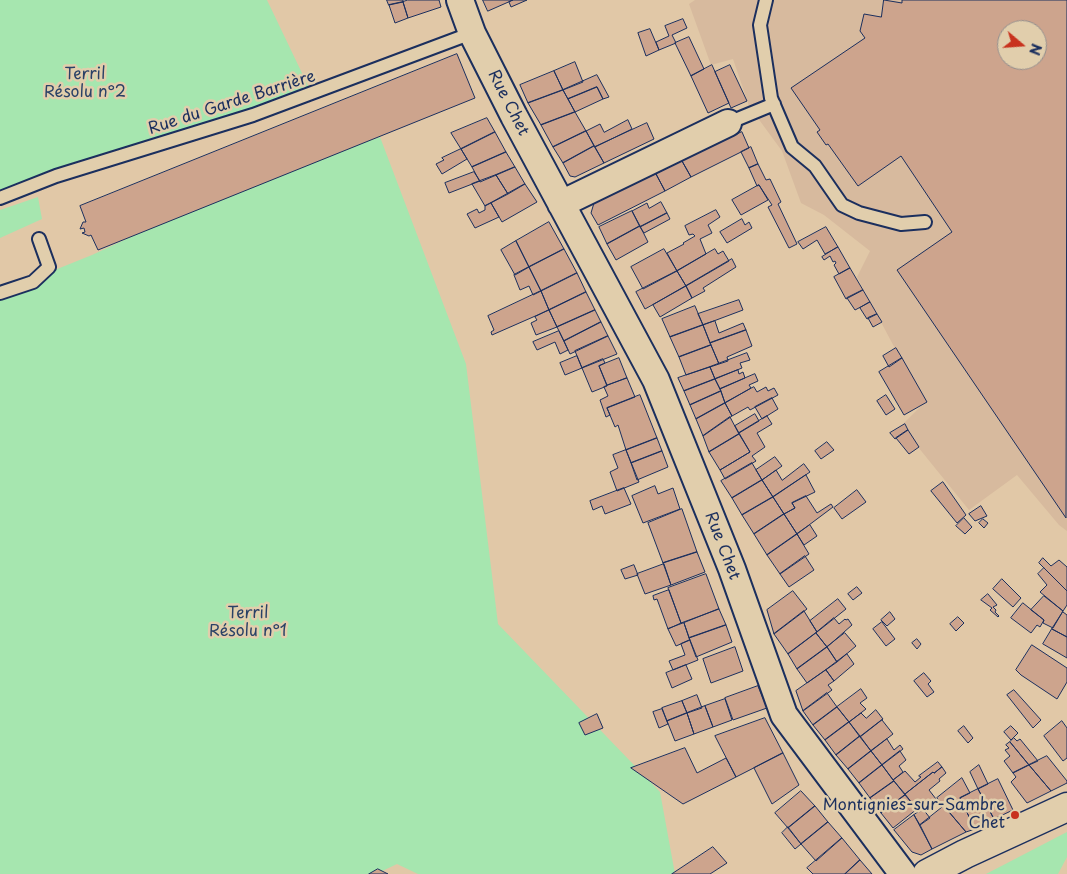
<!DOCTYPE html>
<meta charset="utf-8">
<style>
body{margin:0}
#map{position:relative;width:1067px;height:874px;overflow:hidden;background:#e1c8a7;font-family:"Playpen Sans",sans-serif}
canvas{display:block}
.north{position:absolute;left:997px;top:20px;width:50px;height:50px;box-sizing:border-box;background:#e1ceac;border:1px solid #928e8d;border-radius:50%;rotate:108deg;font-size:14px;font-weight:700;line-height:20px;text-align:center;color:#1b2f5e}
.north::after{content:'';display:block;margin:auto;width:18px;height:22px;background:#c8321e;clip-path:polygon(50% 0,100% 100%,50% 72%,0 100%)}
</style>
<div id="map">
<canvas width="1067" height="874"></canvas>
<div class="north">N</div>
</div>
<script>
const context = document.querySelector('canvas').getContext('2d');
context.lineJoin = 'round';
function fillPath(path, color) { context.fillStyle = color; context.fill(path, 'evenodd'); }
function trace(path, color, width, dash) { context.strokeStyle = color; context.lineWidth = width; context.lineCap = dash ? 'butt' : 'round'; context.setLineDash(dash || []); context.stroke(path); }
function label(font, color, halo, rows, align = 'center') {
  context.font = font + ' "Playpen Sans",sans-serif'; context.lineWidth = 5; context.setLineDash([]); context.textBaseline = 'middle'; context.strokeStyle = halo; context.fillStyle = color; for (const [text, x, y, turn = 0] of rows) {
    context.save(); context.translate(x, y); context.rotate((+turn || 0) * Math.PI / 180); context.textAlign = isNaN(turn) ? turn : align; if (halo) context.strokeText(text, 0, 0); context.fillText(text, 0, 0); context.restore();
  }
}
const built = new Path2D(`
 M695,0H1067V531L1059,525L1017,475L969,510L901,426L924,403L857,277L870,251L824,215L801,203L782,151L749,106L733,59L711,65L689,4ZM1007,30H1037V60H1007Z`);
const green = new Path2D(`
 M0,0H267L312,94L0,201Z
 M380,137L466,364L498,624L660,792L675,874H418L397,864L376,874H0V292L92,255L251,181Z
 M38,197L42,219L0,238V210Z
 M1067,832V857L1058,874H986Z`);
const building = new Path2D(`
 M387,0H403V2L389,5Z
 M408,0H439L441,7L408,18L403,2Z
 M483,0H513L488,11Z
 M513,0H527L511,7L509,2Z
 M884,0L902,3V0H1067L1066,518L897,270L952,232L901,156L858,186L828,144L826,145L817,132L820,130L791,88L865,38L860,31L864,14L881,17ZM1007,30H1037V60H1007Z
 M403,2L408,18L395,23L389,5Z
 M683,19L687,28L672,35L676,43L659,50L656,42L669,36L665,26Z
 M650,29L659,50L646,56L638,33Z
 M689,37L704,69L691,76L675,43Z
 M457,54L475,98L98,250L91,235L89,236L82,233L85,232L84,228L80,229L83,222H86L80,206Z
 M575,62L583,82L563,90L554,71Z
 M712,65L729,103L708,113L691,76Z
 M730,65L747,101L731,108L715,72Z
 M554,71L563,90L528,103L520,85Z
 M597,75L609,97L603,99L597,87L568,99L563,90Z
 M597,87L603,99L575,112L568,99Z
 M563,90L575,112L541,125L528,103Z
 M575,112L586,131L553,147L541,125Z
 M487,118L495,132L461,149L451,133Z
 M628,120L632,129L595,147L586,131L600,124L604,132Z
 M647,123L654,139L604,163L595,147Z
 M586,131L594,146L563,163L553,147Z
 M495,132L506,152L472,167L461,149Z
 M742,132L749,148L691,177L682,161Z
 M594,146L604,163L575,177L570,176L563,163Z
 M751,147L758,164L749,168L741,152Z
 M461,149L467,159L442,174L436,164L444,160L442,158Z
 M506,152L515,167L480,182L472,167Z
 M682,161L691,177L665,191L656,174Z
 M758,164L766,180L770,179L781,202L778,204L797,244L789,248L768,207L772,205L759,185L757,186L749,168Z
 M515,167L525,184L508,194L496,175Z
 M474,172L480,181L449,193L445,183Z
 M656,174L665,191L598,225L591,213L594,203Z
 M496,175L508,194L485,206L472,184Z
 M525,184L537,202L502,222L491,203Z
 M759,185L768,200L741,215L732,200Z
 M661,202L667,213L640,227L632,211L647,203L649,208Z
 M491,203L499,217L475,228L467,214L477,209L479,213L485,210V206Z
 M716,210L720,217L708,225L712,233L700,239L706,254L677,271L667,253L684,244L683,243L695,236L693,234L689,235L685,226Z
 M632,211L640,226L607,244L599,227Z
 M667,213L670,219L644,233L640,227Z
 M742,219L745,225L749,222L752,228L727,243L720,232Z
 M549,222L564,249L529,267L516,241Z
 M640,226L648,242L616,260L607,244Z
 M826,227L838,247L825,254L817,240L803,249L798,242Z
 M516,241L529,267L515,275L501,250Z
 M838,247L850,268L839,274L834,265L836,263L835,261L833,262L830,256L824,260L822,257Z
 M564,249L577,273L541,291L529,267Z
 M664,249L677,271L643,289L631,267Z
 M715,249L718,254L723,251L729,261L686,286L677,271Z
 M732,259L736,267L703,288L705,291L692,298L686,286Z
 M529,267L541,291L533,295L529,286L520,290L514,275Z
 M850,268L863,290L846,299L834,277Z
 M677,271L686,286L645,309L636,292Z
 M577,273L586,292L549,310L541,291Z
 M686,286L692,298L660,317L653,305Z
 M863,290L870,302L855,310L847,298Z
 M541,291L549,310L492,335L491,332L494,330L488,316Z
 M586,292L595,310L557,327L549,310Z
 M739,300L743,310L703,325L698,314Z
 M870,302L877,314L867,319L860,308Z
 M695,306L703,325L670,337L662,319Z
 M549,310L557,327L536,335L531,323L537,320L535,317Z
 M595,310L601,322L564,341L557,327Z
 M877,314L882,322L873,327L868,318Z
 M715,321L719,333L743,323L746,330L710,343L703,325Z
 M601,322L608,336L570,354L564,341Z
 M703,325L711,345L679,357L670,337Z
 M746,330L752,346L727,357L728,361L719,364L710,343Z
 M559,331L568,350L560,354L555,342L537,350L533,342Z
 M608,336L617,354L582,368L575,351Z
 M711,345L719,364L686,375L679,357Z
 M896,348L902,358L889,367L883,356Z
 M747,353L750,360L740,363L742,368L715,379L710,367Z
 M577,356L582,368L565,375L560,363Z
 M619,358L627,378L607,385L599,366Z
 M902,358L927,402L904,415L879,372Z
 M603,359L605,363L599,366L607,386L592,392L582,368Z
 M710,367L715,379L684,391L678,378Z
 M738,370L739,374L743,372L745,378L720,389L715,379Z
 M755,374L758,381L749,385L751,388L725,403L720,389Z
 M627,378L635,397L607,408L610,415L606,417L600,400L608,396L604,387Z
 M715,379L721,391L690,405L684,391Z
 M754,387L757,392L766,387L768,391L774,388L778,395L750,410L748,407L732,416L725,403Z
 M721,391L725,403L696,419L690,405Z
 M640,395L657,438L626,450L618,425L615,427L607,408Z
 M886,395L895,409L886,415L877,401Z
 M772,398L778,409L762,419L755,407Z
 M725,403L732,416L703,436L696,419Z
 M755,414L759,421L739,433L735,426Z
 M767,416L772,424L757,433L765,447L752,456L756,461L725,479L720,470L750,452L739,433Z
 M730,417L739,434L709,452L703,436Z
 M905,424L908,430L895,439L890,433Z
 M908,430L919,447L909,454L896,438Z
 M739,434L750,452L720,470L709,452Z
 M657,438L662,451L631,463L626,450Z
 M827,442L834,450L821,459L815,451Z
 M626,450L639,482L617,491L610,472L618,468L613,455Z
 M662,451L668,467L637,480L631,463Z
 M775,457L782,466L762,480L756,470Z
 M752,463L762,480L732,498L721,481Z
 M804,464L810,472L773,497L762,480L776,470L782,480Z
 M806,475L815,492L792,503L795,508L784,514L773,497Z
 M762,480L773,497L742,515L732,498Z
 M943,482L966,515L957,523L931,491Z
 M655,486L658,494L673,488L680,509L643,523L632,496Z
 M624,488L631,504L605,514L602,506L593,510L590,501Z
 M857,490L866,502L842,519L834,508Z
 M806,496L817,513L831,504L833,507L797,534L784,514L795,508L792,503Z
 M773,497L784,514L754,534L742,515Z
 M981,506L987,516L975,521L969,514Z
 M682,509L697,552L663,563L648,523Z
 M784,514L797,534L767,555L754,534Z
 M964,518L972,527L965,534L956,526Z
 M983,519L988,523L984,528L979,523Z
 M810,525L817,536L804,545L797,534Z
 M797,534L809,554L780,574L767,555Z
 M697,552L705,572L671,585L663,563Z
 M805,556L814,570L789,587L780,574Z
 M1043,558L1051,566L1059,560L1067,567V591L1039,563Z
 M664,564L671,585L645,594L637,574Z
 M634,565L638,575L625,579L621,570Z
 M1044,568L1067,591V605L1063,611L1040,592L1047,585L1038,574Z
 M706,574L719,609L681,623L668,588Z
 M1002,579L1021,598L1013,607L993,589Z
 M857,587L862,593L853,600L848,594Z
 M669,590L681,623L668,629L657,599L654,600L653,596Z
 M793,591L807,609L774,634L767,610Z
 M988,594L997,605L993,607L996,610L995,612L999,616L998,617L990,610L992,608L981,600Z
 M1044,596L1063,611L1053,628L1043,623L1044,620L1031,610Z
 M838,599L846,609L817,632L810,621Z
 M1023,603L1044,620L1040,627L1037,625L1031,633L1011,618Z
 M719,609L726,625L689,638L684,623Z
 M804,611L817,632L788,654L774,634Z
 M890,612L895,619L887,626L881,620Z
 M1063,612L1067,615V637L1052,629Z
 M958,617L964,623L956,631L950,624Z
 M834,618L839,624L845,619L846,620L848,619L852,625L827,647L816,633Z
 M882,622L895,639L886,646L873,629Z
 M684,623L690,640L676,646L668,629Z
 M726,625L732,642L696,657L689,638Z
 M1052,629L1067,637V658L1043,644Z
 M816,633L827,647L797,669L788,654Z
 M845,633L856,646L837,662L827,647Z
 M917,639L921,644L917,649L912,643Z
 M690,640L698,660L673,670L669,661L685,655L681,644Z
 M1032,645L1067,668V682L1057,699L1021,675L1016,670Z
 M735,647L743,671L711,683L703,659Z
 M827,647L837,662L807,683L797,669Z
 M847,654L854,664L834,681L826,670Z
 M686,665L692,679L672,688L666,673Z
 M826,670L834,681L828,685L832,690L803,711L796,691Z
 M924,673L931,681L928,684L934,692L927,697L914,681Z
 M758,686L767,708L733,720L725,698Z
 M861,689L867,698L860,703L866,709L849,722L837,707Z
 M1014,690L1041,720L1033,728L1007,695Z
 M827,693L837,707L813,725L803,711Z
 M697,695L702,708L687,713L682,701Z
 M725,699L732,720L713,727L705,706Z
 M682,701L687,713L667,721L662,708Z
 M705,706L713,727L694,734L687,713Z
 M837,707L849,722L825,740L813,725Z
 M662,709L668,724L659,728L653,712Z
 M876,710L883,719L860,737L849,722L861,713L866,718Z
 M687,713L694,734L675,741L667,721Z
 M597,714L603,728L585,735L579,723Z
 M765,718L783,753L736,777L715,736Z
 M882,720L893,734L871,751L860,737Z
 M1062,721L1067,728V758L1063,761L1044,736Z
 M849,722L860,736L836,755L825,740Z
 M964,726L973,738L968,743L958,731Z
 M1011,726L1018,733L1011,740L1004,732Z
 M860,736L871,751L848,769L836,755Z
 M1014,738L1017,741L1020,739L1038,761L1029,765L1010,742Z
 M887,739L894,750L900,745L903,749L882,765L871,751Z
 M1010,742L1029,765L1013,773L1004,761L1010,756L1005,750L1009,748L1006,745Z
 M685,748L697,773L726,758L736,777L683,804L631,768Z
 M871,751L882,765L859,783L848,769Z
 M900,751L906,760L899,766L903,772L893,780L882,765Z
 M783,753L799,785L772,804L754,768Z
 M1047,756L1067,781V783L1051,791L1029,765Z
 M938,762L942,767L934,773L933,772L905,794L893,780L905,771L915,782L921,777L919,776Z
 M882,765L894,781L870,798L859,783Z
 M979,765L988,784L978,789L970,772Z
 M1029,765L1051,791L1027,803L1011,782L1016,777L1013,773Z
 M942,767L946,773L939,779L940,781L929,790L936,799L919,812L905,794L933,772L934,773Z
 M962,778L970,793L960,798L975,829L966,832L937,798Z
 M998,779L1013,810L994,819L978,789Z
 M894,781L905,795L881,813L870,798Z
 M978,789L994,819L975,829L960,798Z
 M801,791L815,806L788,828L775,813Z
 M905,795L917,809L893,828L881,813Z
 M815,806L828,822L801,844L788,828Z
 M944,806L966,832L932,849L920,825Z
 M923,809L930,818L920,825L914,815Z
 M914,815L932,849L921,855L912,852L894,830Z
 M828,822L842,838L816,861L801,844Z
 M788,827L801,844L795,849L782,833Z
 M842,838L860,860L845,874H813L807,868Z
 M713,847L727,863L710,874H672Z
 M860,860L872,874H845Z
 M378,869L388,874H369Z`);
const service = new Path2D(`
 M766,0L760,25L771,98L792,147L815,166L842,205L859,213L901,224L925,222
 M728,123L774,104
 M0,198L56,176L253,115L472,33
 M0,293L33,282L49,267L39,239`);
const minor = new Path2D(`
 M460,0L472,33L514,116L656,380L732,569L784,715L903,874
 M561,204L728,123`);
const tertiary = new Path2D(`
 M927,874L965,854L1067,807`);
const markers = [
 [1015,815,5,"#c8321e"]
];
const parkNames = [
 ["Terril",85,75],
 ["Résolu n°2",85,93],
 ["Terril",248,614],
 ["Résolu n°1",248,632]
];
const streetNames = [
 ["Rue du Garde Barrière",232,103,-18],
 ["Rue Chet",508,103,63],
 ["Rue Chet",722,546,69]
];
const poiNames = [
 ["Montignies-sur-Sambre",1005,806],
 ["Chet",1005,824]
];
fillPath(built, '#d7ba9e');
fillPath(green, '#a6e6af');
fillPath(building, '#cda48d');
trace(building, '#1b2f5e', 1);
trace(service, '#1b2f5e', 16);
trace(minor, '#1b2f5e', 30);
trace(tertiary, '#1b2f5e', 31);
trace(service, '#e1ceac', 12);
trace(minor, '#e1ceac', 26);
trace(tertiary, '#e1ceac', 28);
for (const [x, y, r, color] of markers) { const dot = new Path2D(); dot.arc(x, y, r, 0, 2 * Math.PI); context.fillStyle = color; context.fill(dot); trace(dot, '#e1ceac', 2); }
label('16px', '#294166', '#e1ceac', parkNames);
label('16px', '#1b2f5e', '#e1ceac', streetNames);
label('16px', '#1b2f5e', '#e1ceac', poiNames, 'right');
</script>
